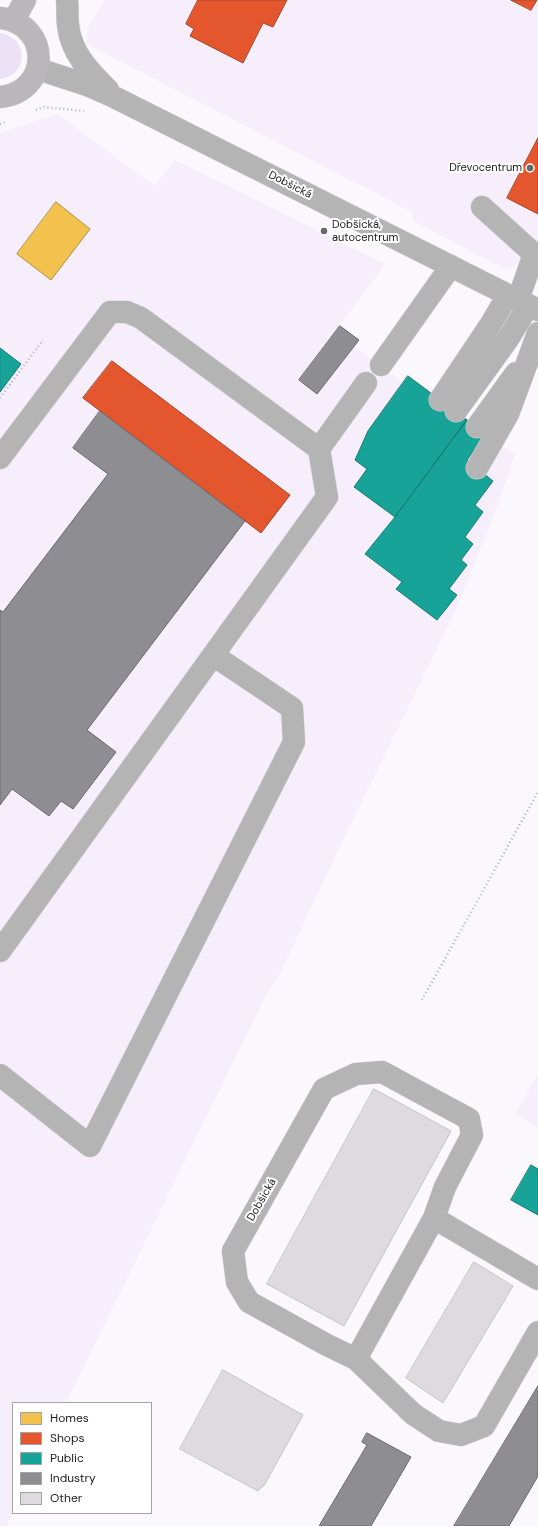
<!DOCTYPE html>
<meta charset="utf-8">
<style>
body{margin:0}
#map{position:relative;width:538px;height:1526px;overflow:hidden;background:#faf8fc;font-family:"DM Sans",sans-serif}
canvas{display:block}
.legend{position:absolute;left:12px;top:1402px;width:140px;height:112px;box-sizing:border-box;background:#fff;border:1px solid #a4a3a5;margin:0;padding:5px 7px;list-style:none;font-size:12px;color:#1c191e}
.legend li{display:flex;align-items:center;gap:8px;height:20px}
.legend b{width:20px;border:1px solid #a4a3a5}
</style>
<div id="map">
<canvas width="538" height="1526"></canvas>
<ul class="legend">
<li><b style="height:11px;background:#f2c14e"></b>Homes</li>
<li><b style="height:11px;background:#e4572e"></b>Shops</li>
<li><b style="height:11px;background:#17a398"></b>Public</li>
<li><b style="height:11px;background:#8d8d92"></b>Industry</li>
<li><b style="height:11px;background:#dedbdf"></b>Other</li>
</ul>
</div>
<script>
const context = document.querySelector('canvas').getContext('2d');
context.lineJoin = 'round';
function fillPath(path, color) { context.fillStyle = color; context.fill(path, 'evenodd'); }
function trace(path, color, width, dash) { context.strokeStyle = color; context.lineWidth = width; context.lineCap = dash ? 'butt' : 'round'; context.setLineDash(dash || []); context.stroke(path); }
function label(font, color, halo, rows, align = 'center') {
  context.font = font + ' "DM Sans",sans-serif'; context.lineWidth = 4; context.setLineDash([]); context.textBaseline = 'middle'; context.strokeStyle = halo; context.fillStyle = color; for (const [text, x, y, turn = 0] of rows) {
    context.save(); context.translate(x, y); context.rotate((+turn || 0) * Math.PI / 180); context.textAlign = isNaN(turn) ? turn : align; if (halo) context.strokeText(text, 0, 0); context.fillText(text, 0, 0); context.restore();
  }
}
const built = new Path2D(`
 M105,0H538V262L531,260L518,263L507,270L413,221L412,212L87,44L88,27Z
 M57,114L155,186L175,160L385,264L340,325L359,340L354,346L403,383L408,376L515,455L500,499L457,608L344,838L277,980L268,991L66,1403H13V1512L6,1526H0V133Z
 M538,1074V1127L515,1114Z`);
const green = new Path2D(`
 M0,33C29,37 29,75 0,79Z`);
const homes = new Path2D(`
 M56,202L90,229L51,280L17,254Z`);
const shops = new Path2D(`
 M198,0H287L273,27L263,23L243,63L190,36L194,29L186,24Z
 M511,0H537L531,10Z
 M538,138V214L507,198Z
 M112,361L290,495L261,533L83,398Z`);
const public = new Path2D(`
 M0,348L21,364L0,392Z
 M408,376L467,420L395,517L354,487L367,469L355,460L368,431Z
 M467,420L486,434L467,460L493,481L475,505L483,512L465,537L473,544L461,560L467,565L449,589L457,595L437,620L396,589L402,582L365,554L395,517Z
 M531,1165L538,1169V1215L511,1200Z`);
const industry = new Path2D(`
 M340,326L359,340L317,394L299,380Z
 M100,411L245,521L87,730L116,752L73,809L61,801L49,816L12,789L0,805V610L3,612L108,474L73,448Z
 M538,1386V1476L509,1526H454Z
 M367,1433L411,1457L371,1526H319L367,1445L362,1442Z`);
const building = new Path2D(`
 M374,1089L451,1131L344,1326L267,1284Z
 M474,1262L513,1286L443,1403L406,1378Z
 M223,1370L303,1415L265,1484L258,1491L180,1449Z`);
const path = new Path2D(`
 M36,110L44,107L84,111
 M0,124L7,121
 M0,398L43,340
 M422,1000L538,792`);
const minor = new Path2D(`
 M67,0C68,8 67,17 68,25C71,53 89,71 108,90
 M38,69L87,85L112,96L538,310
 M482,207L534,254L518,300
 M381,365L451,266
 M440,400L489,327L508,295
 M456,411L508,339L529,305
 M477,427L516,373
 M319,449L366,383
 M0,458L110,312H127L141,318L319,449L327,497L0,951
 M477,468L508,414L538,333
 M382,1072L469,1119L472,1135L445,1187L434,1218L356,1359L327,1345L249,1302L237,1282L233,1251L324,1089L356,1074Z
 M0,1075L90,1146L294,742L292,708L213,655
 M434,1218L538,1279
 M356,1359L413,1414L439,1431L461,1435L484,1426L538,1332`);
const major = new Path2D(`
 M0,18C52,24 51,92 0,97
 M14,20L25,0`);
const markers = [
 [530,168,4,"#6a676c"],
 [324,231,4,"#6a676c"]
];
const poiNames = [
 ["Dřevocentrum",522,168],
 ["Dobšická,",332,225,"left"],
 ["autocentrum",332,238,"left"]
];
const streetNames = [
 ["Dobšická",290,185,27],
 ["Dobšická",262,1200,-60]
];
fillPath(built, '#f6eefb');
fillPath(green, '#ede1f5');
fillPath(homes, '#f2c14e');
trace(homes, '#b28f40', 1);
fillPath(shops, '#e4572e');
trace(shops, '#a84429', 1);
fillPath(public, '#17a398');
trace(public, '#187a73', 1);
fillPath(industry, '#8d8d92');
trace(industry, '#6b6a6f', 1);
fillPath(building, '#dedbdf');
trace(building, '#c4c2c5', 1);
trace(minor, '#d6d5d8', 23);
trace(major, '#d6d5d8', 23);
trace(path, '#b4b2b5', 2.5, [1, 3]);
trace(minor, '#b5b4b5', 22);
trace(major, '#b9b7ba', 22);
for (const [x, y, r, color] of markers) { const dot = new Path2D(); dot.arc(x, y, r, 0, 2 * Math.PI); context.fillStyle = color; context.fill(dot); trace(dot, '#fff', 1.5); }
label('11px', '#1c191e', '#fff', poiNames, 'right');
label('11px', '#1c191e', '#fff', streetNames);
</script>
